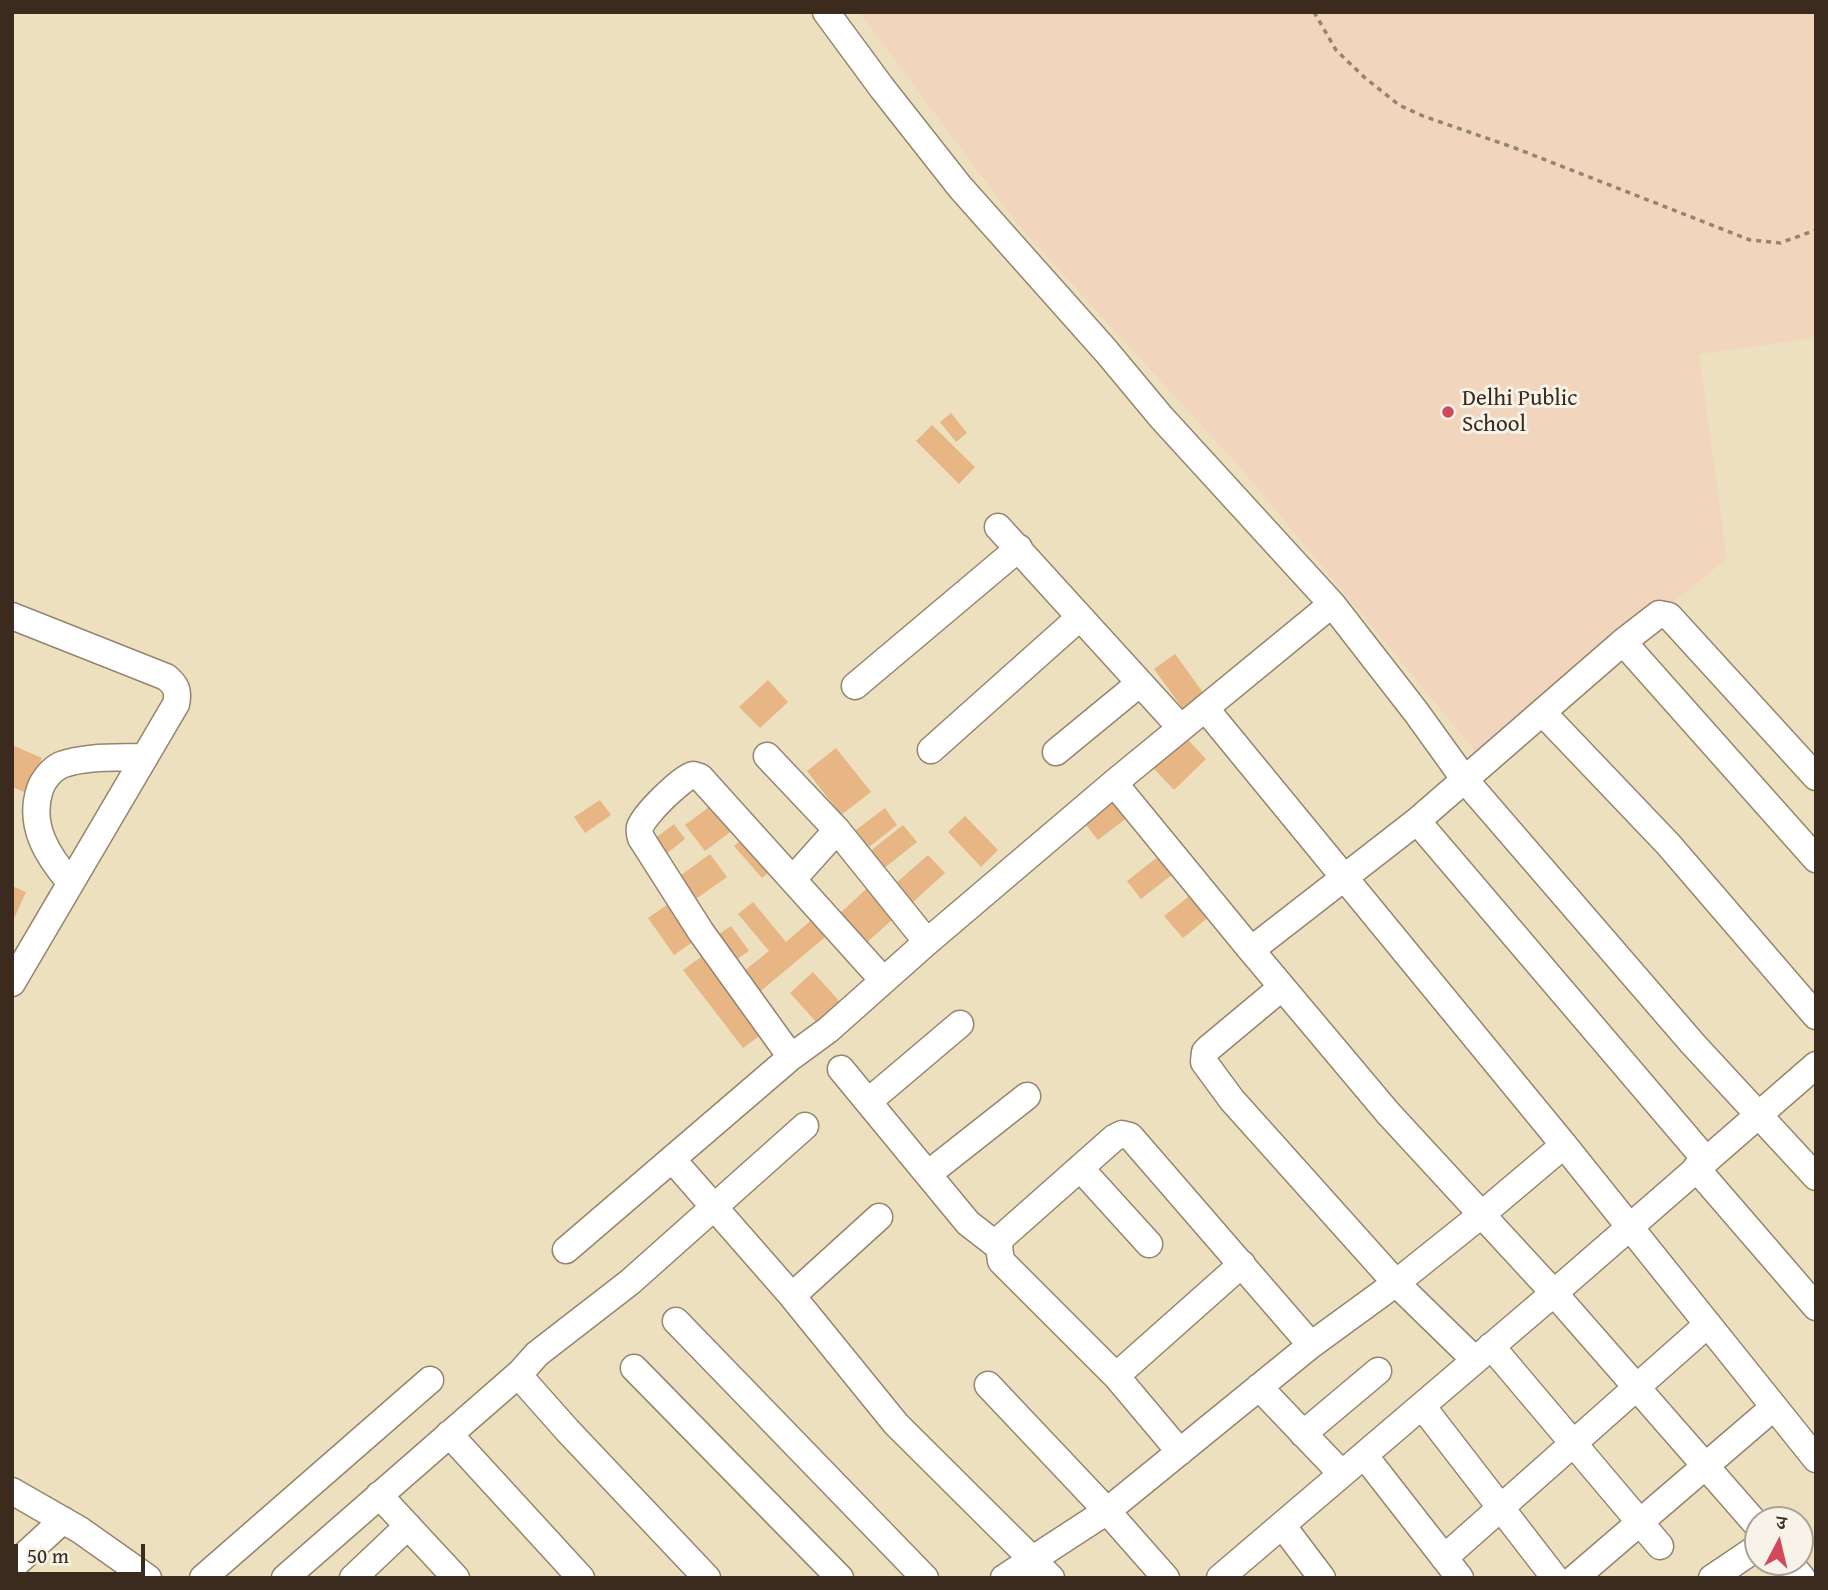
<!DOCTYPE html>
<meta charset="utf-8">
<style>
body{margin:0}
#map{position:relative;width:1828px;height:1590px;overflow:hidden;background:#ede0bf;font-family:"Gentium Book Plus","Noto Serif Devanagari",serif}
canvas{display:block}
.frame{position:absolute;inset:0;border:14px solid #3b2a1e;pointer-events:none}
.north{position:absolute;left:1744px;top:1506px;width:70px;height:70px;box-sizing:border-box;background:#f7f3e8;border:2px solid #aca397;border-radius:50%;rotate:7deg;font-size:19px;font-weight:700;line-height:28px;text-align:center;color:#3b2a1e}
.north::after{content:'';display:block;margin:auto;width:24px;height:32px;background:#d1495b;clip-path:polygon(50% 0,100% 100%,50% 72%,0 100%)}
.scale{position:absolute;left:14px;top:1544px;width:131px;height:32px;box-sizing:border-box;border:4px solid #3b2a1e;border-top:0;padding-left:9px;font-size:21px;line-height:24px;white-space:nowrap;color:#3b2a1e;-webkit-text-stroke:5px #f7f3e8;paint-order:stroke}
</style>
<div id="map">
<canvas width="1828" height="1590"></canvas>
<div class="frame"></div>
<div class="north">उ</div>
<div class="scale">50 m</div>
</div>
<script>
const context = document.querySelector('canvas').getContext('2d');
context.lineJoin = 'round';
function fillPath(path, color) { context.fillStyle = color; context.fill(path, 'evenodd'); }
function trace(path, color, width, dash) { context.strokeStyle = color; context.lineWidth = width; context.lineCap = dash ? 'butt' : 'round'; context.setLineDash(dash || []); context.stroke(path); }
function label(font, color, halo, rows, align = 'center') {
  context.font = font + ' "Gentium Book Plus",serif'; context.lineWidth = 6; context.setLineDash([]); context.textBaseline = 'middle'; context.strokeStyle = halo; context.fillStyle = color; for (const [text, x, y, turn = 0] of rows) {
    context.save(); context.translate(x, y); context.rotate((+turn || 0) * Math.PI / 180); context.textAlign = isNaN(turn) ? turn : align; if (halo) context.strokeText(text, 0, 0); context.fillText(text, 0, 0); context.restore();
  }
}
const built = new Path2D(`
 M859,12H1816V338L1699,354L1727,559L1480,757L1243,471L1019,226Z`);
const building = new Path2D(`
 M951,413L967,433L956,442L940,422Z
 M932,425L975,467L959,484L916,441Z
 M1175,654L1207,698L1186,713L1154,669Z
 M768,680L788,702L760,728L739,707Z
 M1178,729L1206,759L1174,790L1145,759Z
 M12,745L42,758L27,793L12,787Z
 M836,748L871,792L841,815L807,771Z
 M1113,789L1132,814L1098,840L1079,816Z
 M721,798L741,824L705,851L685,825Z
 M600,800L611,815L585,833L574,817Z
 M885,808L897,825L865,850L852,833Z
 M965,816L998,850L981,867L948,832Z
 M674,824L685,839L661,858L649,843Z
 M903,825L917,842L883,869L869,852Z
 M748,834L777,866L762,878L734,846Z
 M1164,852L1178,870L1141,899L1127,881Z
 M710,854L727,877L693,901L677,878Z
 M928,855L945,873L912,903L895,884Z
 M877,879L904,909L864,945L838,915Z
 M12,886L26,892L12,923Z
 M1193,893L1211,915L1183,938L1164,916Z
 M674,900L700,937L674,955L648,918Z
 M753,902L786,942L816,916L830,933L756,995L739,975L769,951L738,914Z
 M731,926L749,951L731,963L713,938Z
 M709,951L769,1029L743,1048L683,970Z
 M813,972L841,1003L818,1024L790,993Z`);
const path = new Path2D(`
 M1314,12L1336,50L1364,77L1399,105L1423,116L1515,148L1750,240L1780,243L1816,230`);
const minor = new Path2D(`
 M826,12L882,88L960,187L1106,351L1161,417L1332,604L1416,712L1465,780L1693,1044L1816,1177
 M998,527L1181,728
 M12,616L166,677C176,685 179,691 176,704L12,983
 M1623,642L1816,859
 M855,686L1019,548
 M1205,708L1564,1145L1816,1459
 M1543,713L1668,844L1816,1016
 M931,750L1079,618
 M1056,752L1140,683
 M767,756L837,830L927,942L1114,783L1332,604
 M1114,783L1251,950
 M1417,821L1706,1160
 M793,879L837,830
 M70,882C47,855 28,825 40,789C43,780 52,769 61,765C85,756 117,758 143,757
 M1281,988L1209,1048L1205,1052L1204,1062L1232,1100L1396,1283L1475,1360
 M791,1057L701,932L641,838C640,834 639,832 640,827C644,815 681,778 693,775L700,777L883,980
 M841,1069L968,1223L999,1247
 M869,1101L960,1024
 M672,1159L792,1296L896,1424L1051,1578
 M1080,1168L1149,1244
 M1696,1168L1816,1307
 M928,1174L1027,1096
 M566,1250L791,1057L828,1030L927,942
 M792,1296L879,1217
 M676,1321L925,1578
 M1491,1346L1660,1546
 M634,1368L840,1578
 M1116,1376L1001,1261L999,1247L1001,1238L1114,1138L1122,1134L1130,1136L1311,1345
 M988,1385L1107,1511L1004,1578
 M1259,1387L1342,1474
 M1422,1406L1555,1578
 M449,1434L581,1578
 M1303,1434L1378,1371
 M1180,1452L1116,1376L1242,1264
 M1364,1455L1460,1578
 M12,1491L80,1530L148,1578
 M379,1495L456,1578
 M1282,1525L1322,1578
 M1758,1526L1554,1293L1388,1113L1251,950L1417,821L1623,642L1659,614L1669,616L1816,777
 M1444,1558L1708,1324
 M1789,1562L1802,1578
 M12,1567L63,1520
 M203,1578L430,1380
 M285,1578L521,1372
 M353,1578L408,1526
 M707,1578L568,1431L521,1378V1372L537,1354L630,1282L805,1126
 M1166,1578L1107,1511L1311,1345L1396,1283L1481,1215L1564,1145
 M1220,1578L1554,1293L1816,1065
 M1575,1578L1774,1407
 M1712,1578L1758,1547`);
const markers = [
 [1448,412,7,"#d1495b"]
];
const poiNames = [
 ["Delhi Public",1462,399],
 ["School",1462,425]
];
fillPath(built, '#f1d5bd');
fillPath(building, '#e8b585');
trace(minor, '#94856e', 29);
trace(path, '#94856e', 3.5, [5, 5]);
trace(minor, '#fff', 26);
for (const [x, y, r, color] of markers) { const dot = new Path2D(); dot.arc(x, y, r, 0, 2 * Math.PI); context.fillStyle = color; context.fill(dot); trace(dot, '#f7f3e8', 2.5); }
label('23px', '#3b2a1e', '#f7f3e8', poiNames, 'left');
</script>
